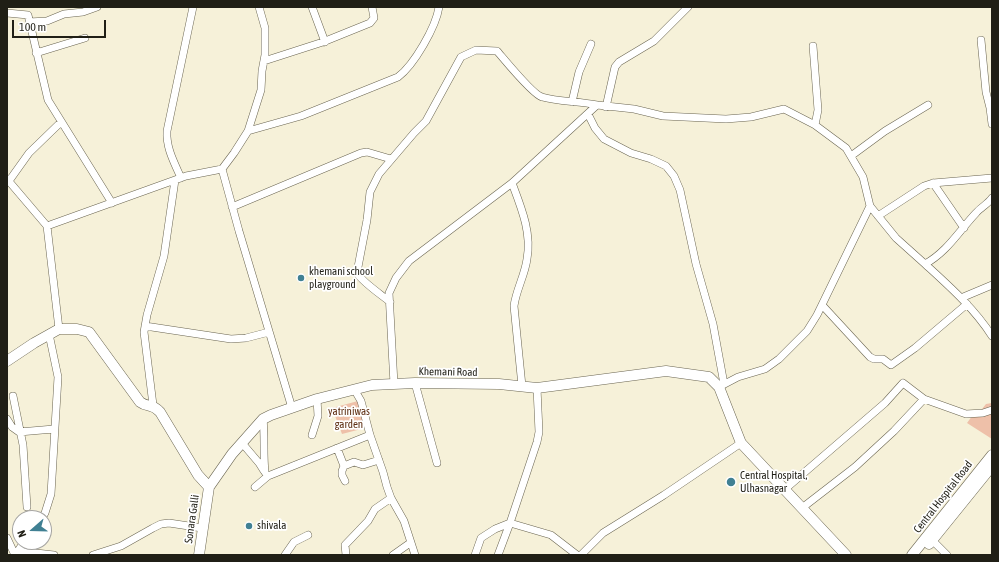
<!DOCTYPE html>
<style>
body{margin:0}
#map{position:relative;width:999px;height:562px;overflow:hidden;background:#f6f1d9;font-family:"Asap Condensed",sans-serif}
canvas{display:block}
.frame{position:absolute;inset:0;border:8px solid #201f16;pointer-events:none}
.north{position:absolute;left:12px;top:510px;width:40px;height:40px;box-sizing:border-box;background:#fff;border:1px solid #a6a5a2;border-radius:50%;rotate:250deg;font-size:11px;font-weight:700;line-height:16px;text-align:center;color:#201f16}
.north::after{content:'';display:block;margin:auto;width:14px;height:18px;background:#408093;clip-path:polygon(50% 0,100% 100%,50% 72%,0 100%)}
.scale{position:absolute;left:12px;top:20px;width:94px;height:18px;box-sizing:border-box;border:2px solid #201f16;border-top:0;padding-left:5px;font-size:12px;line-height:14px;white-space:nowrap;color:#201f16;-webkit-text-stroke:3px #fff;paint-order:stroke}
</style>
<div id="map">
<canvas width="999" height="562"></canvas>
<div class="frame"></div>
<div class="north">N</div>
<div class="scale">100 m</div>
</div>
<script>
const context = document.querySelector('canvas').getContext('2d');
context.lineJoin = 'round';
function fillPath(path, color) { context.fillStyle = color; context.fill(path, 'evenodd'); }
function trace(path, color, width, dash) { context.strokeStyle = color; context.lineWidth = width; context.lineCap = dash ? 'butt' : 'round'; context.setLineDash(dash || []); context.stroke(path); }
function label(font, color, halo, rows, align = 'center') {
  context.font = font + ' "Asap Condensed",sans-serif'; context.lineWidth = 3.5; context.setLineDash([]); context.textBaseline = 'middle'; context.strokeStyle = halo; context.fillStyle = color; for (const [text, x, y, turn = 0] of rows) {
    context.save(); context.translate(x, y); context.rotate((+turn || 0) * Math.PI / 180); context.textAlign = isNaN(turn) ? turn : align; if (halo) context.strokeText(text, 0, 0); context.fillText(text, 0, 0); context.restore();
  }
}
const green = new Path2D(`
 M358,401L365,428L342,434L332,408Z
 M992,403V439L967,423L975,412L978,414L986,404Z`);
const street = new Path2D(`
 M259,7L265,28V55L262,71L261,90L248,131L234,153L222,169L239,231L292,408
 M312,7L325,42
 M7,13L28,15L48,100L112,203
 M29,22L47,21L64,14L83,12L97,7
 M981,40L986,92L990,108L992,124
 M813,46L818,110L815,125
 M36,53L85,38
 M264,61L323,42L370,23L374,18L372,7
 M572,102L579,72L591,44
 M606,107L615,67L619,62L654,41L688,7
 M588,114L595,128L604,139L631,153L651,159L666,166L674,176L680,190L696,264L713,324L724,384
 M248,131L301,116L398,77C414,65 436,27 439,7
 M851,156L885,131L928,105
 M181,178C174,162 166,148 167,131L193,7
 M7,179L47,226
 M9,181L29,153L61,122
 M512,183C521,207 532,233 527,259C525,275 516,290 514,306L522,386
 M933,183L964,228
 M870,206L896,238L925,264C947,252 959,231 976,213C981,207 988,204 992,198
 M232,207L361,153L367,152L391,159
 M878,216L924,186L933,183L992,178
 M925,264C949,286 974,308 992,336
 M961,298L992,285
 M390,302C383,296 361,281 358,274C358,271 358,269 358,267L367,220L370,192L379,174L414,133L426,121L461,57L476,50L497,51C504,59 533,95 542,97C559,102 579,101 597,105
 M822,305L870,357L874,359H883L891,365L915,348L967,304
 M145,326L231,339L246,338L269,332
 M59,329L47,226L186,176L222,169
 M415,383L437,463
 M394,384L389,293L396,278L409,261L512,183L597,105L634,109L663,116L726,119L751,117L784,109L815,125L846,148L863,177L870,206L817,315L807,331L779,359L765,369L738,377L719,387
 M354,389L361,401L370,435L383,472L387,487L391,498L404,521L415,555
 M13,396L23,445L27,507
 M153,405L144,332L147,315L164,256L175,180
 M7,419L12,427L19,432L54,429
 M263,419C265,436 263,454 265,472
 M312,435L318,416L317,399
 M242,443L259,463L264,471
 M337,448L344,466
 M345,481L342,475V471L344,466L354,462L363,465L379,460
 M255,487L268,476L370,435
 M784,490L885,403L903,383L924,399L966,414L983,413L992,410
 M802,508L855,467L894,431L924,399
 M42,518L45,513L51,494L58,377L49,334
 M7,538L15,555
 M930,538L947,555
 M18,551L54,555
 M16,554L24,542
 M93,555L121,546L153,528L161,524L169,523L202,528
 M285,555L294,542L308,535
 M346,555L345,545L368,521L375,509L391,498
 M393,555L410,543
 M475,555L481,538L495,529L510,523L551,535L577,555
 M498,555L510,523L537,442L539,432L537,388
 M581,555L603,533L664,495L741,443`);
const secondary = new Path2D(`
 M7,361L34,343L59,329H77L89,332L140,402C148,408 152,403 160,412L198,475L209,487
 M929,544L992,466
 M199,555L209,487L232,454L263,419L271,415L317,399L372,385L415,383L499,384L537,388L666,371L709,377L719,387L741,443L846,555
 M912,555L992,455`);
const markers = [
 [301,278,4,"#408093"],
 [731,482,5,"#408093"],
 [249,526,4,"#408093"]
];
const poiNames = [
 ["khemani school",309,272],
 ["playground",309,285],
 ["Central Hospital,",740,476],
 ["Ulhasnagar",740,489],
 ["shivala",257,526]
];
const streetNames = [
 ["Khemani Road",448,372,1],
 ["Central Hospital Road",943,497,-52],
 ["Sonara Galli",192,519,-82]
];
const parkNames = [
 ["yatriniwas",349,412],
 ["garden",349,425]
];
fillPath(green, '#eec0a9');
trace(street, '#6a6551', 8);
trace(secondary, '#6a6551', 11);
trace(street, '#fff', 7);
trace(secondary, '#fff', 10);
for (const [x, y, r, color] of markers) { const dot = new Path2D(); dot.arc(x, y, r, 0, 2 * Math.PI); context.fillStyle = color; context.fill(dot); trace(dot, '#fff', 1.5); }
label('11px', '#201f16', '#fff', poiNames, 'left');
label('11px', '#201f16', '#fff', streetNames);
label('11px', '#5d2d11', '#fff', parkNames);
</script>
